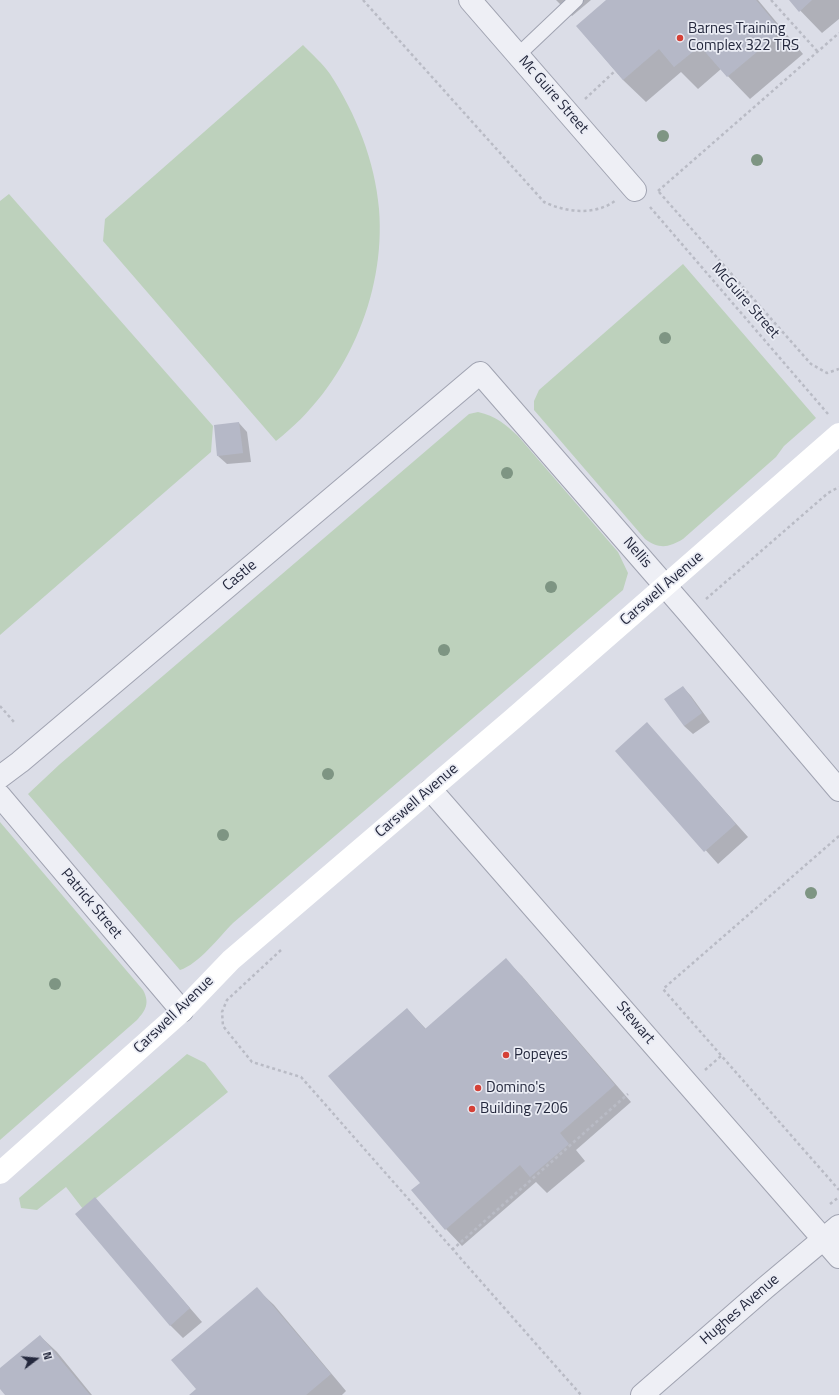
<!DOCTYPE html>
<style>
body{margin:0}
#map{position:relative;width:839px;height:1395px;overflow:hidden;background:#dbdde7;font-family:"Titillium Web",sans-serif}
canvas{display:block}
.north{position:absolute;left:16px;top:1339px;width:40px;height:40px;-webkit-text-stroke:3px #eaecf4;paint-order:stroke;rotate:74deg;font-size:11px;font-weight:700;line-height:16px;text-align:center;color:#24283d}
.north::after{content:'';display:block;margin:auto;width:14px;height:18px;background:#24283d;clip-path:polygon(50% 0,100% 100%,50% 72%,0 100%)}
</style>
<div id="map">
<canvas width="839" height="1395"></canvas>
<div class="north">N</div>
</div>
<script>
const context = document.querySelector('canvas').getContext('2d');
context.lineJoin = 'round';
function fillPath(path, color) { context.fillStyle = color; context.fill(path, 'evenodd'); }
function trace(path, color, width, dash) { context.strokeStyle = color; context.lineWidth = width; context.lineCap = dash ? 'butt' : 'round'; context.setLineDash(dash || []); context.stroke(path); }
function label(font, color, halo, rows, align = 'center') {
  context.font = font + ' "Titillium Web",sans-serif'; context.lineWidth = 3.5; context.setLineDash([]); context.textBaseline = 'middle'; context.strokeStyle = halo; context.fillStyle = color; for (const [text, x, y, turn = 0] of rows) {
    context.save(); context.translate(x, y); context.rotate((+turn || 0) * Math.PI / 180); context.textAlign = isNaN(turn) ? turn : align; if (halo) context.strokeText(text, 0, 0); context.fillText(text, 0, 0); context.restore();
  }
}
const green = new Path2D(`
 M303,45C312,54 323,64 330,74C356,114 375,161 379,209C386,296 345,388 276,441L103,241L105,219Z
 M9,194L213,426L211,452L0,635V201Z
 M683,264L816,418L784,446L776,457L683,539C668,548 659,549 645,539L534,410V401L539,390Z
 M478,412C496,416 505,424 518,436L618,552L628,573L623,590L233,923C219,937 199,964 180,970L28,794L60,764L469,414Z
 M0,822L143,990C150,1003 146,1010 137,1020L0,1140Z
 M187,1054L205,1063L228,1092L83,1209L66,1187L37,1210L21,1208L19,1198Z`);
const shadow = new Path2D(`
 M556,0H591L572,16Z
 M608,0H758L803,54L750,99L721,69L698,89L681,72L646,102L623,80L577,26Z
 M790,0H839V19L822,33Z
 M239,423L247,432L251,462L227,464L218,456Z
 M683,687L691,696L710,722L693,734L684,726Z
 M647,724L748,837L718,864L617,751Z
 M506,960L522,976L631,1102L576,1150L585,1161L547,1193L536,1182L462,1246L446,1229L421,1183L407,1009L426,1029Z
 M95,1198L202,1322L183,1338L170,1325Z
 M257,1289L274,1305L346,1391L342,1395H191L197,1390Z
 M40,1336L57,1352L92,1395H6L0,1388V1369Z`);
const building = new Path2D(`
 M606,0H756L782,31L727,77L700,46L674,67L659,49L623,80L576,26Z
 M789,0H812L799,12Z
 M239,422L243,453L217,456L214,425Z
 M683,686L702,713L684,726L664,699Z
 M647,722L736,824L704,852L615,751Z
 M506,958L615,1085L560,1133L569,1144L530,1177L520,1165L445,1230L411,1190L420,1183L328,1076L407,1008L425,1029Z
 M95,1197L190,1308L170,1326L75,1214Z
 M257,1287L331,1374L306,1395H189L196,1389L171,1360Z
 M40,1335L90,1395H5L0,1389V1368Z`);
const path = new Path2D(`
 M363,0L544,202C565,212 594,216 615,201
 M771,0L818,52
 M585,99L615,71
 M658,191L839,33
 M659,192L811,364L827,373L839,369
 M650,207L828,414
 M706,599L828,493L839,487
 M0,706L14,722
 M839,836L663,989L839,1190
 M281,950L227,1000L222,1012L223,1026L252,1062L301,1077L581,1395
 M705,1070L721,1056
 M830,1204L839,1197
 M452,1250L628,1094`);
const lane = new Path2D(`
 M518,55L576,0`);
const street = new Path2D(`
 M470,0L635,190
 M0,777L20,762L480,373L687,611L839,790
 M431,790L839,1257
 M0,796L182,1011
 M642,1395L765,1288L839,1226`);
const secondary = new Path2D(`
 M0,1173L182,1011L231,960L514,718L839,434`);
const trees = [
 [663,136],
 [757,160],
 [665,338],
 [507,473],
 [551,587],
 [444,650],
 [328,774],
 [223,835],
 [811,893],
 [55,984]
];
const markers = [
 [680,38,4,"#d54137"],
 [506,1055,4,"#d54137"],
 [478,1088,4,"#d54137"],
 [472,1109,4,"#d54137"]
];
const poiNames = [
 ["Barnes Training",688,29],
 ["Complex 322 TRS",688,46],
 ["Popeyes",514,1055],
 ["Domino's",486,1088],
 ["Building 7206",480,1109]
];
const streetNames = [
 ["Mc Guire Street",553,95,49],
 ["McGuire Street",745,301,49],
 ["Nellis",637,553,49],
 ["Castle",240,576,-40],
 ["Carswell Avenue",662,589,-41],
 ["Carswell Avenue",417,801,-41],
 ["Patrick Street",91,904,50],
 ["Carswell Avenue",174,1015,-44],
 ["Stewart",635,1023,50],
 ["Hughes Avenue",740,1310,-41]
];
fillPath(green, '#bdd1bc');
fillPath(shadow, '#0003');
fillPath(building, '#b5b8c7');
trace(lane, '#a0a3b1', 16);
trace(street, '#a0a3b1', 24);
trace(path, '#b9bbc5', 2.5, [3, 3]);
trace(lane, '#eeeff5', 14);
trace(street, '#eeeff5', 22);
trace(secondary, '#fff', 22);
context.fillStyle = '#7e9583';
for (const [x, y] of trees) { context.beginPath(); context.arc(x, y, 6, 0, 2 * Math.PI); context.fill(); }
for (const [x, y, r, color] of markers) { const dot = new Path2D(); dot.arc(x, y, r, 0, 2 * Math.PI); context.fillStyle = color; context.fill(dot); trace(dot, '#eaecf4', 1.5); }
label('15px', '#24283d', '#eaecf4', poiNames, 'left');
label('15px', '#24283d', '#eaecf4', streetNames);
</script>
